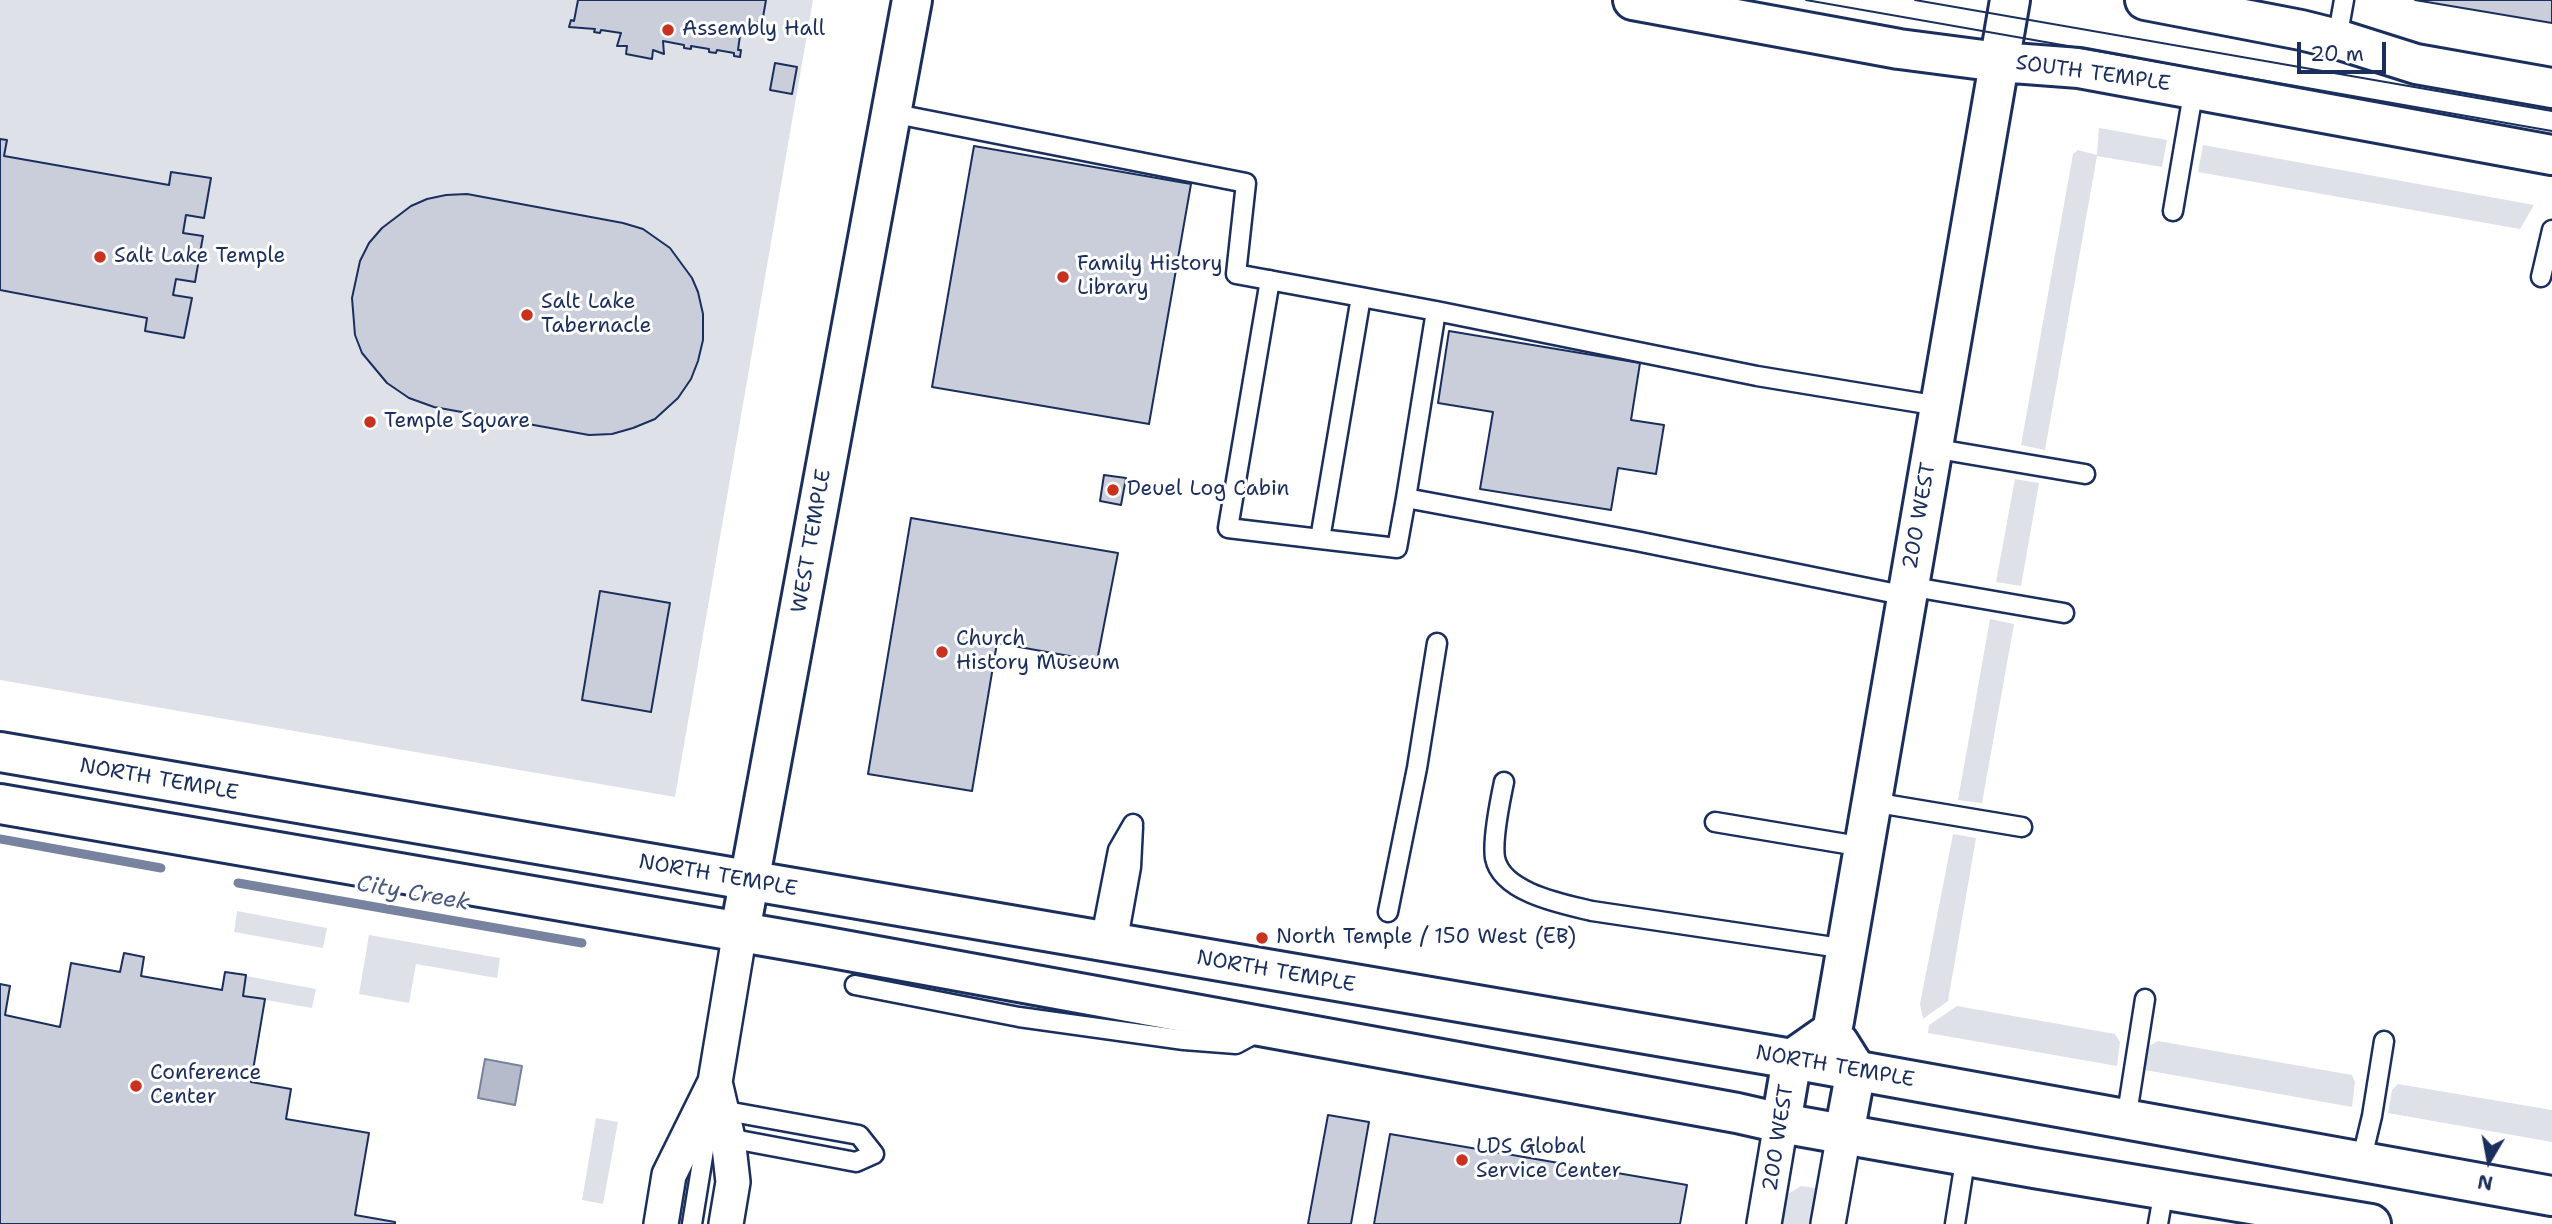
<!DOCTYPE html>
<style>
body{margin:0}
#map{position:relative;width:2552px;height:1224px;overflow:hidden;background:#fff;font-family:"Shantell Sans",sans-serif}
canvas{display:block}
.north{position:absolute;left:2454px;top:1126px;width:70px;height:70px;-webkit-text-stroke:5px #fff;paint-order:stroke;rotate:190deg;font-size:19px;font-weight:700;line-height:28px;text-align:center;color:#1b2f5e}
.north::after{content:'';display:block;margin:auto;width:24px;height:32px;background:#1b2f5e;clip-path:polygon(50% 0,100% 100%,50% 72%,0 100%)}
.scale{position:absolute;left:2297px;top:42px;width:89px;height:32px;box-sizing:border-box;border:4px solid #1b2f5e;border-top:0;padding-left:9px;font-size:21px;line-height:24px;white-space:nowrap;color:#1b2f5e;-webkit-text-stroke:5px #fff;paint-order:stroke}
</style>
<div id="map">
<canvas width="2552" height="1224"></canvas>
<div class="north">N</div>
<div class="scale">20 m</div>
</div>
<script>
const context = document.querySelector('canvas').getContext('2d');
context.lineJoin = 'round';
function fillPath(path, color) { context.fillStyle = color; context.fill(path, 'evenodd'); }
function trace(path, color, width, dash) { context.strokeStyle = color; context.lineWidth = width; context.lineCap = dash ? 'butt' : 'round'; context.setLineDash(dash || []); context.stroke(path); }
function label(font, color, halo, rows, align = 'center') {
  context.font = font + ' "Shantell Sans",sans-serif'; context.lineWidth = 6; context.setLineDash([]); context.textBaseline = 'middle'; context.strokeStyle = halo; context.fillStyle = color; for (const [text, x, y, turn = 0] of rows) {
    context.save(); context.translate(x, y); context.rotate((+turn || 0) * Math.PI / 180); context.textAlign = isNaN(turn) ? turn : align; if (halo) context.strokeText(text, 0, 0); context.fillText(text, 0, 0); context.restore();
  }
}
const green = new Path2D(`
 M0,0H813L675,797L0,680Z
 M2099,128L2167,140L2162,167L2097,156L2045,450L2021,445L2073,154L2078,150L2097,155Z
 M2203,145L2534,205L2520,229L2198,172Z
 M2015,479L2039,483L2021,586L1996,582Z
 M1990,619L2014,624L1982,803L1958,800Z
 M1953,834L1976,838L1948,1001L1923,1019L1920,1004Z
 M237,911L327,928L323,948L234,932Z
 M369,935L500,958L497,978L416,964L409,1003L359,994Z
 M246,976L316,989L312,1008L243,996Z
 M1957,1006L2115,1034L2120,1042L2117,1066L1928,1033L1929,1025Z
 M2158,1041L2352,1075L2355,1082L2352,1107L2145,1070L2149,1046Z
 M2398,1084L2552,1110V1142L2388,1113L2392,1090Z
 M596,1118L618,1122L603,1204L582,1200Z
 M1801,1186L1815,1188L1820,1195L1816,1224H1783L1788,1194Z`);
const water = new Path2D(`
 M485,1059L522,1066L515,1105L478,1098Z`);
const stream = new Path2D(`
 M0,839L161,868
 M238,883L582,943`);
const building = new Path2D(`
 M578,0H766L762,23L756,22V33L741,28L738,50H741L740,57L734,56V53L717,50L716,53L709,52V49L691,46V49L684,48V45L663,41L664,54L653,50L652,59L626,54L627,46H617L621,33L601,30L600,33L594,32L595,29L569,27L571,20L574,21Z
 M2415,0H2552V23Z
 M775,63L797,67L792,94L770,90Z
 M0,139L7,140L4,156L169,185L171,172L211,178L204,218L186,215L183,233L203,236L195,282L176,279L173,295L192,298L184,338L145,331L147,318L0,290Z
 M974,146L1191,184L1149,424L932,387Z
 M467,194L623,223L643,229L670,248L692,278L698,292L703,314V340L698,361L691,379L678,398L655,419L633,428L612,434L589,435L434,407L409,398L387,383L362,353L355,335L352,298L360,261L369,243L382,228L411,206L427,199L446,195Z
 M1449,331L1640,363L1631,420L1664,425L1656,474L1618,468L1611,510L1480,489L1493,412L1438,403Z
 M1104,475L1126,478L1121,505L1100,501Z
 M911,518L1118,553L1097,661L997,643L972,791L868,774Z
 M600,591L670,603L651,712L582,700Z
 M124,953L144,957L141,976L222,990L225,972L246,975L243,996L265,999L251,1082L291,1089L286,1119L369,1133L355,1215L395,1222V1224H0V984L10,986L5,1015L60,1027L71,963L120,972Z
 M1328,1115L1369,1122L1351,1224H1308Z
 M1390,1134L1687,1185L1680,1224H1374Z`);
const lane = new Path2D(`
 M2337,39L2344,0
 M891,113L1246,183L1236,274L1361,297L1320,539L1228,528L1270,280
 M2173,211L2194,88
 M2541,277L2552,230
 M1361,297L1436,311
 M1932,448L2085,474
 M1320,539L1397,548L1406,498
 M1908,586L2064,613
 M1907,596L1636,541L1406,498L1436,311L1757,376L1939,406
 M1504,782C1500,801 1492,839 1495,858C1502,893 1563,904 1592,911L1847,949
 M1872,802L2022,827
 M1715,822L1864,847
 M1388,912L1417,768L1437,643
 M1100,942L1118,850L1133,824
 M1117,945L1131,867L1133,827
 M855,985L1019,1017L1184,1040L1236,1044L1260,1031
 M721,1110L859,1135L874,1154L856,1162L728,1138
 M2126,1120L2145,999
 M2361,1162L2372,1116L2384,1041
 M692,1224L710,1113
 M1955,1224L1966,1155
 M2158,1224L2164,1190`);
const street = new Path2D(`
 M661,1224L669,1175L715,1082
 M726,1224L733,1182L728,1138L715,1082L740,931
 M1764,1224L1781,1123
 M1828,1224L1844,1134`);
const secondary = new Path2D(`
 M1633,0L1899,49L1999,62L2079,68L2552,155
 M2145,0L2301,30L2337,39L2416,64L2552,88
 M740,931L912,0
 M1839,1043L1856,1070L1844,1134
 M1781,1123L1792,1059L1832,1031L1834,1021L2010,0`);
const primary = new Path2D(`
 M0,752L1792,1059L2552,1196
 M0,804L816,945L1737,1113L1781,1123L2034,1168L2371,1224`);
const tram = new Path2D(`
 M1806,0L2552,131
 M1915,0L2552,111`);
const markers = [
 [668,30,7,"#c8321e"],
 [100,257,7,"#c8321e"],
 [1063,277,7,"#c8321e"],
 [527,315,7,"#c8321e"],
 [370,422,7,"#c8321e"],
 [1113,490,7,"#c8321e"],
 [942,652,7,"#c8321e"],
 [1262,938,7,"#c8321e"],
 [136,1086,7,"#c8321e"],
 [1462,1160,7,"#c8321e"]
];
const poiNames = [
 ["Assembly Hall",682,30],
 ["Salt Lake Temple",114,257],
 ["Family History",1077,265],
 ["Library",1077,289],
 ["Salt Lake",541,303],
 ["Tabernacle",541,327],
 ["Temple Square",384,422],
 ["Deuel Log Cabin",1127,490],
 ["Church",956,640],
 ["History Museum",956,664],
 ["North Temple / 150 West (EB)",1276,938],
 ["Conference",150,1074],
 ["Center",150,1098],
 ["LDS Global",1476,1148],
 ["Service Center",1476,1172]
];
const streetNames = [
 ["SOUTH TEMPLE",2093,74,8],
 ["200 WEST",1920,516,-80],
 ["WEST TEMPLE",812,541,-80],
 ["NORTH TEMPLE",159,780,10],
 ["NORTH TEMPLE",718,876,10],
 ["NORTH TEMPLE",1276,972,10],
 ["NORTH TEMPLE",1835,1067,10],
 ["200 WEST",1779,1138,-81]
];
const waterNames = [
 ["City Creek",413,894,10]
];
fillPath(green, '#dee1e7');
fillPath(water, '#b5bbca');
trace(water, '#77839f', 2);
trace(stream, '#77839f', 9);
fillPath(building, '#caceda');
trace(building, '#1b2f5e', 2);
trace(lane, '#1b2f5e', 23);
trace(street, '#1b2f5e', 38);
trace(secondary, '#1b2f5e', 44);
trace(primary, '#1b2f5e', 44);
trace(lane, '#fff', 18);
trace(street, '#fff', 33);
trace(secondary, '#fff', 38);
trace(primary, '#fff', 38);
trace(tram, '#1b2f5e', 2);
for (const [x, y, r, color] of markers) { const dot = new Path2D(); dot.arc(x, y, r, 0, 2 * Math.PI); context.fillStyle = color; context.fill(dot); trace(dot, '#fff', 2.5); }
label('21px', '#1b2f5e', '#fff', poiNames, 'left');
label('21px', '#1b2f5e', '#fff', streetNames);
label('italic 23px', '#49597e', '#fff', waterNames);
</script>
